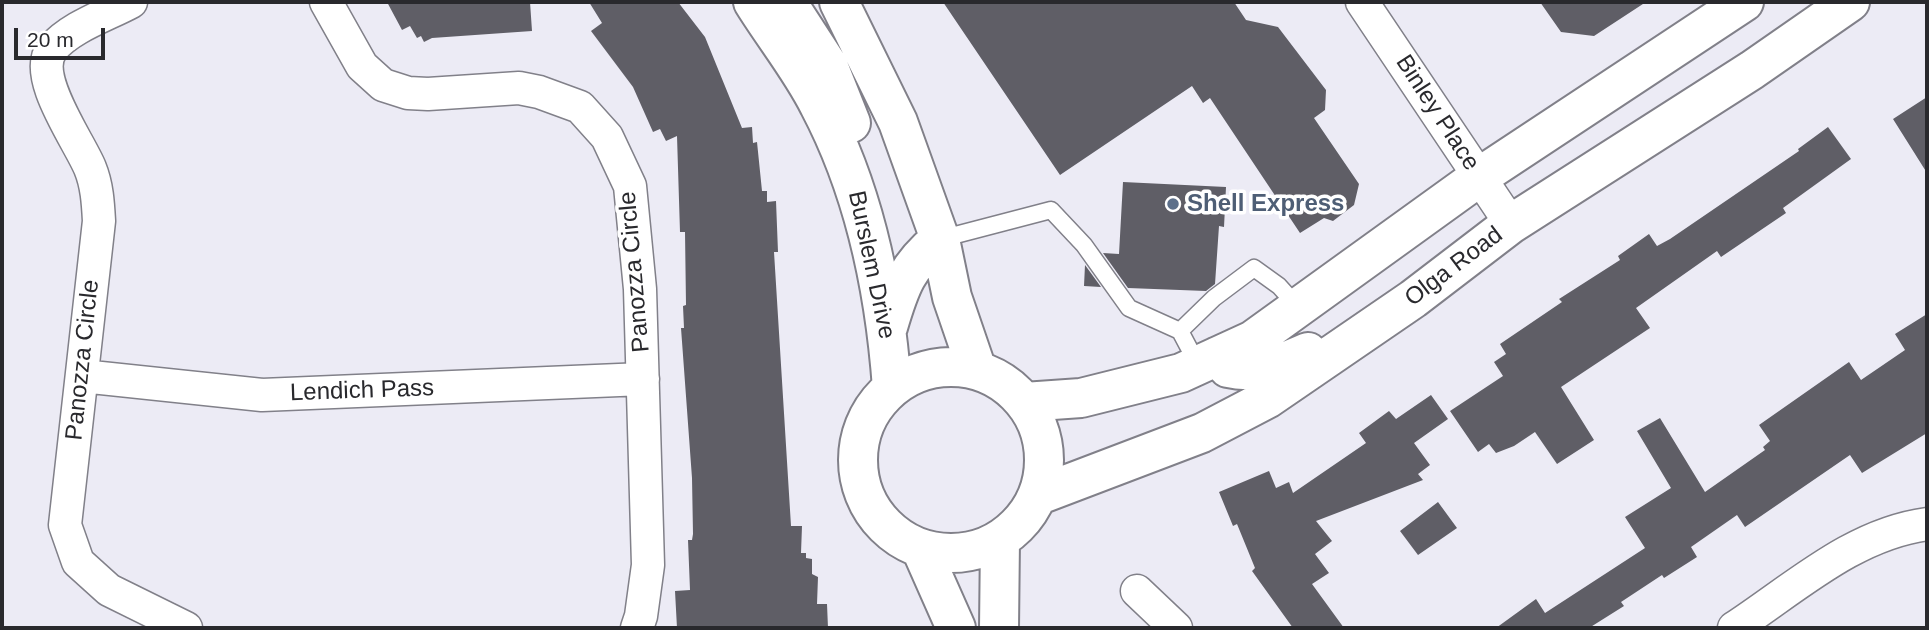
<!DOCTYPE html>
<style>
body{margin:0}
#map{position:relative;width:1929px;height:630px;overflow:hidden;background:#ecebf5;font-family:Arial,sans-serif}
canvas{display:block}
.frame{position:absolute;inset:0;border:4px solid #29292d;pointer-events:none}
.scale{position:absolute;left:14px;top:28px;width:91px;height:32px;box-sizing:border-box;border:4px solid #29292d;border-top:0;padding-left:9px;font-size:21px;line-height:24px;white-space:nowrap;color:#29292d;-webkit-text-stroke:5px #fff;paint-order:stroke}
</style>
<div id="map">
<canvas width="1929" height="630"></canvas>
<div class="frame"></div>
<div class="scale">20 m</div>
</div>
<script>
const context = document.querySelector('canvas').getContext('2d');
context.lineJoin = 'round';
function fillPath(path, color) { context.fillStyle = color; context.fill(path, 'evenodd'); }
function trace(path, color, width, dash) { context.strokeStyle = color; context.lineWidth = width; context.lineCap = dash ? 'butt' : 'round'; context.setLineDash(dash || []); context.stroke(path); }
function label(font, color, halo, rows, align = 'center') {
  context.font = font + ' Arial,sans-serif'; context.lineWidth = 7; context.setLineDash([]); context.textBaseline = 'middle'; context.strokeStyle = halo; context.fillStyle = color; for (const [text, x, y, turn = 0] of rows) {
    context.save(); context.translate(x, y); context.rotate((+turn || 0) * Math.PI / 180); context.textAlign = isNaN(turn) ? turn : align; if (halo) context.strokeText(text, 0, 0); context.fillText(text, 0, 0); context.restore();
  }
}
const building = new Path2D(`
 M387,2H530L532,31L432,38L424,42L421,36L417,38L410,26L402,30Z
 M589,2H678L705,37L742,128L752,127L753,143L757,142L762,191H767V202L776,201L778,252H774L791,526H802L801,553H806V558L812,559V574L818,577L817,604H827L828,628H677L675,591L690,590L688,540H692L693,534L692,478L681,328H684L683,306L686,305L685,232H680L677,136L666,141L660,129L653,132L633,87L591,31L602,23Z
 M943,2H1234L1246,20L1278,27L1326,90L1325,110L1314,118L1359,184L1354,205L1333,221L1324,218L1300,233L1210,98L1203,103L1192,86L1060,175Z
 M1540,2H1646L1594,36L1561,32Z
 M1927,97V173L1893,119Z
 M1828,127L1851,159L1783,208L1786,213L1721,257L1717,251L1636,308L1650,328L1561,387L1594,440L1557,464L1535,432L1514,446L1496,453L1489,444L1478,452L1450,411L1503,376L1494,362L1506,354L1500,344L1562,302L1559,299L1620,260L1618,256L1649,234L1657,246L1670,239L1799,151L1798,149Z
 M1123,182L1226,187L1224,227L1219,226L1215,284L1206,291L1128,288L1103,253L1119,254Z
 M1085,265L1101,287L1084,286Z
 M1927,314V433L1862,473L1850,455L1745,527L1737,515L1691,547L1697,557L1664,578L1662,575L1621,602L1624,606L1589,628H1496L1536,599L1545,613L1645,548L1625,517L1671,488L1637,431L1660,418L1705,492L1765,450L1763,447L1770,441L1759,425L1849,362L1861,380L1905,350L1895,334Z
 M1431,395L1448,419L1414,443L1430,465L1418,474L1423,480L1316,521L1332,541L1315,554L1329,573L1312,584L1344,628H1293L1252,571L1255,568L1237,524L1233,526L1219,492L1269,471L1276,488L1289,482L1293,493L1366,443L1359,433L1389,411L1396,419Z
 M1438,502L1457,528L1418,555L1400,531Z`);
const service = new Path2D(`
 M940,239L1051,210L1084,245L1129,308L1180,331L1198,365
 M1180,331L1214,298L1254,268L1279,286L1298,307`);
const minor = new Path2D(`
 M131,2C107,15 70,27 52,49C31,76 79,141 90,168C97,185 98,203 99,221L65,525L78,562L109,590L186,628
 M326,2L362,66L383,85L408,93L428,94L519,88L539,92L580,107L607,137L630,186L640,289L648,565L641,616L637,628
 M1362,2L1511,224
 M82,376L262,395L643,379
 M1137,591L1176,628
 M1734,628C1795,588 1853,534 1927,524`);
const primary = new Path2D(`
 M753,2C774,36 801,69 819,105C865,192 885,291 892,388
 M787,2L828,65L851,123
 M839,2L898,122L940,239L952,297L977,370
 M888,327C900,286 907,266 940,239
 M1218,356L1228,368C1259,375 1280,364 1308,352
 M858 460a93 93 0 1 1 186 0a93 93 0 1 1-186 0Z
 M1024,402L1081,398L1181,373L1253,340L1479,177L1744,2
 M1039,495L1202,433L1267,399L1413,299L1511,224L1752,70L1850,2
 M921,549L956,628
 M999,628L1000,540`);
const markers = [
 [1173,204,7,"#5c6f8a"]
];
const streetNames = [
 ["Binley Place",1437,113,57],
 ["Burslem Drive",871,265,78],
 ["Olga Road",1454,267,-37],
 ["Panozza Circle",635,272,-95],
 ["Panozza Circle",83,360,-84],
 ["Lendich Pass",362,391,-2]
];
const serviceNames = [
 ["Shell Express",1187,204]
];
fillPath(building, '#5f5e66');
trace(service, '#818089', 19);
trace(minor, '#818089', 35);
trace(primary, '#818089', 42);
trace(service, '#fff', 16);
trace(minor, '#fff', 32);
trace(primary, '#fff', 38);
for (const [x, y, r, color] of markers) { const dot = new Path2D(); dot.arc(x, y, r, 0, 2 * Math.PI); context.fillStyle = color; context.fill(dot); trace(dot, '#fff', 2.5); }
label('24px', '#29292d', '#fff', streetNames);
label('bold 24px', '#4e5e75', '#fff', serviceNames, 'left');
</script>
